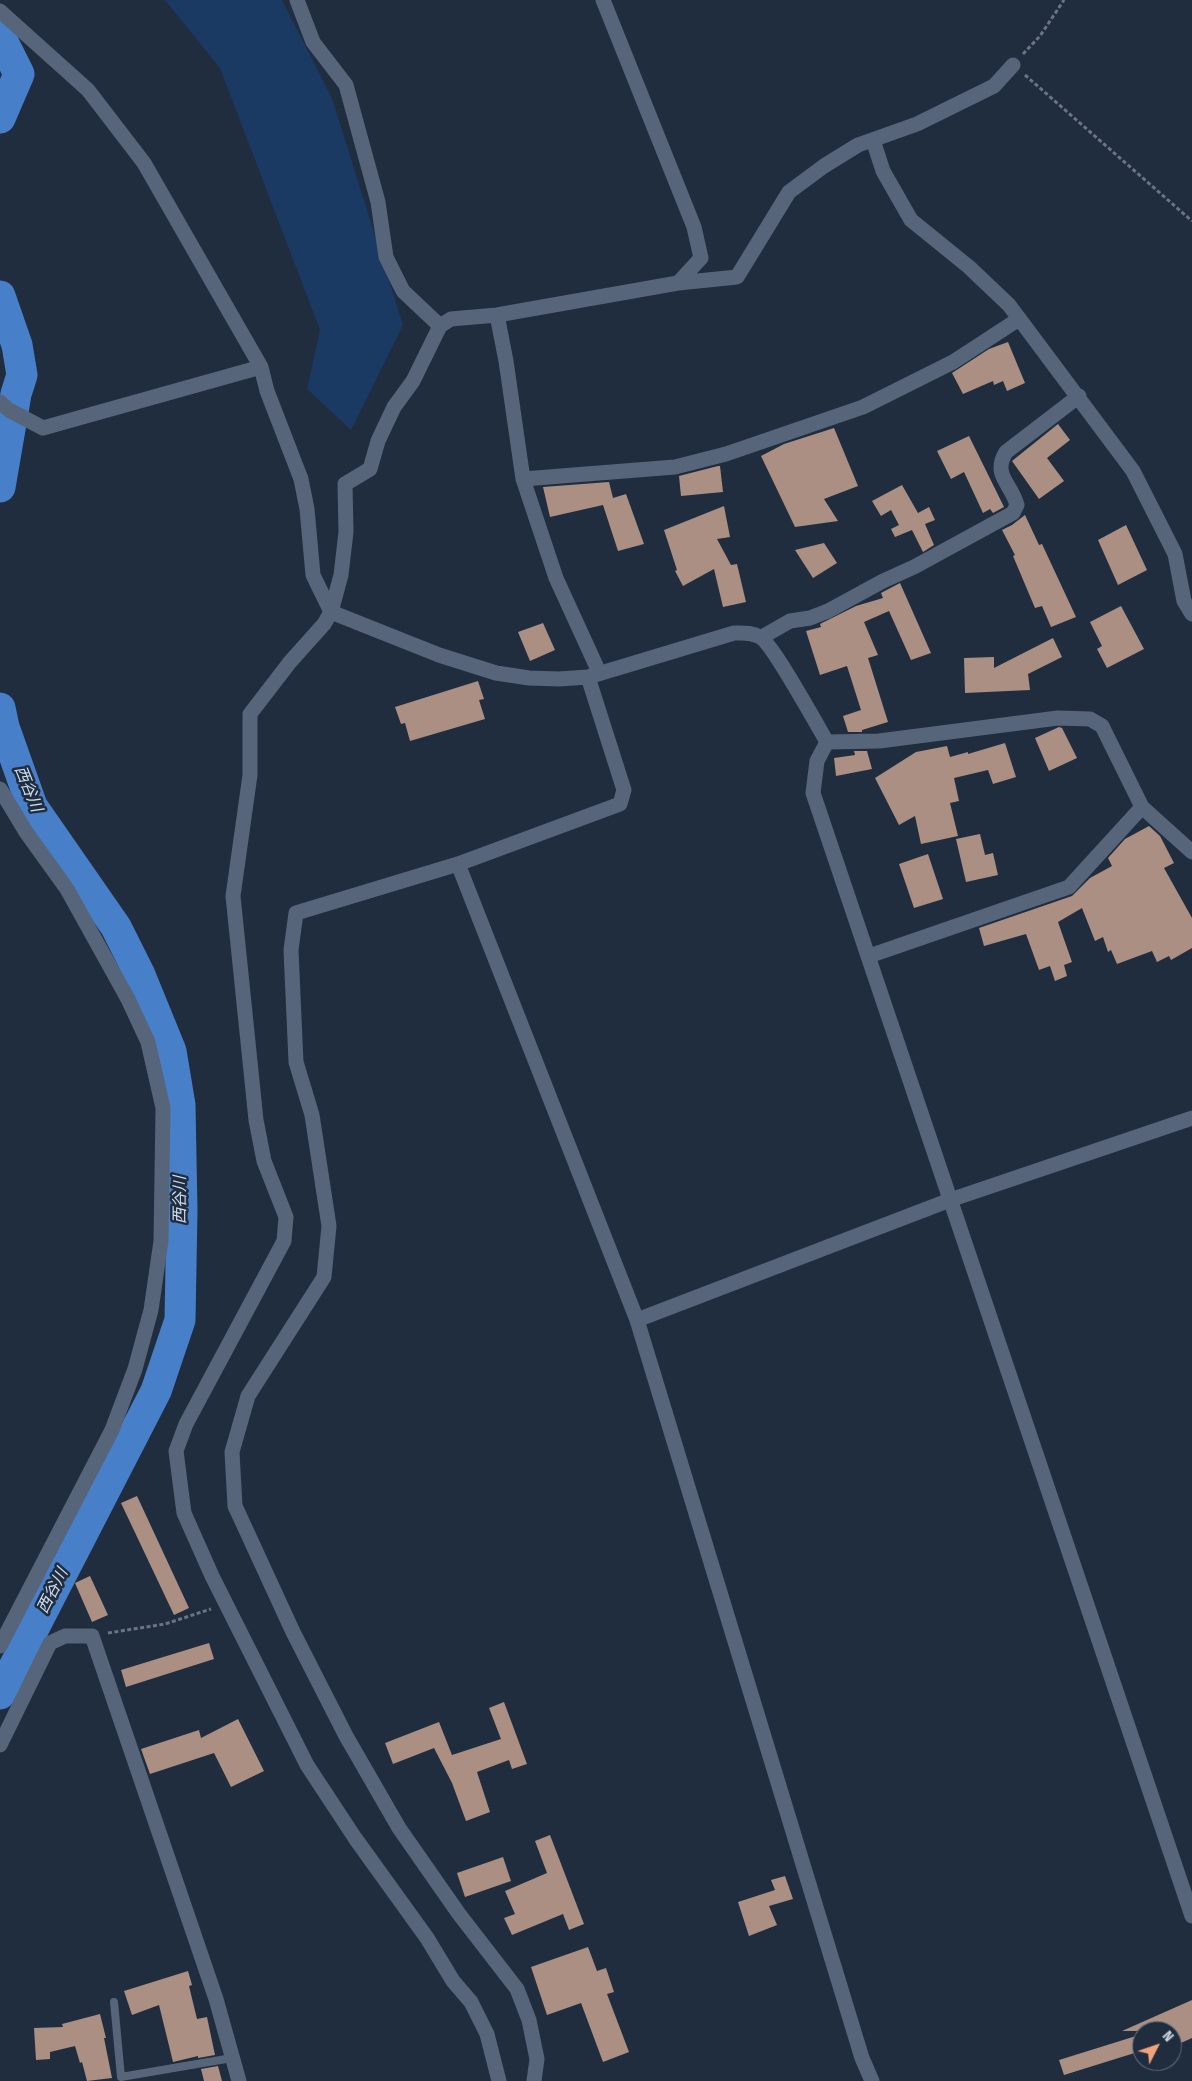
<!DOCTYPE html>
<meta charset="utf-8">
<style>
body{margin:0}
#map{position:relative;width:1192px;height:2081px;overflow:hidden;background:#202d3f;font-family:"Fira Sans Condensed",sans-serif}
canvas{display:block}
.north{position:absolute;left:1132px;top:2021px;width:50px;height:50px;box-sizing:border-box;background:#202d3f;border:1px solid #646f7f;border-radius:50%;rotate:49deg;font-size:14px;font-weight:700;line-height:20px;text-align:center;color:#cad3df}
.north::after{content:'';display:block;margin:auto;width:18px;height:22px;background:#f1a27b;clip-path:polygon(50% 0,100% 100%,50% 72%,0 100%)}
</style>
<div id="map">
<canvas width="1192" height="2081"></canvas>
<div class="north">N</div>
</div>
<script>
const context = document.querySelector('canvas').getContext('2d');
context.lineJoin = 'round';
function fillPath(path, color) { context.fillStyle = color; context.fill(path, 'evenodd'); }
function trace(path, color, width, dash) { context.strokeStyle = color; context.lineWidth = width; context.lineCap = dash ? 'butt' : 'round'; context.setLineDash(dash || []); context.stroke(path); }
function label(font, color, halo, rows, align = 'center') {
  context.font = font + ' "Fira Sans Condensed","Noto Sans JP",sans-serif'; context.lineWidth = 5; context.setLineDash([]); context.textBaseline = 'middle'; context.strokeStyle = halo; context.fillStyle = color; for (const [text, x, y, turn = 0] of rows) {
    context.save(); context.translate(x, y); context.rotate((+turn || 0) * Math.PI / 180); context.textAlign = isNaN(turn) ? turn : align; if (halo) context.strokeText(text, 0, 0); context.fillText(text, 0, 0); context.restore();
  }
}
const green = new Path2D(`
 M165,0H282L332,98L403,325L351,430L307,389L320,330L220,68Z`);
const river = new Path2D(`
 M0,36L19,74L0,118
 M0,296L17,345L22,375L16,394L0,487
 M0,708L4,727L32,806L116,927L140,975L171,1051L180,1105L182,1211L180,1320L156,1391L0,1694`);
const building = new Path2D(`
 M1008,342L1025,383L1007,391L1003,381L994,385L993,381L963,394L952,373L989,349Z
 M1058,424L1070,440L1047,458L1064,481L1039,499L1012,461Z
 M834,428L858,486L824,499L838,521L795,527L761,456L784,444Z
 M969,436L1004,507L993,513L990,509L983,513L964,472L951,479L937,451Z
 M718,466H720L723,492L681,496L679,476Z
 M609,482L613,498L626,494L644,544L618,551L603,505L550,517L543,487Z
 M902,485L918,513L929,507L935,520L925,524L934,545L923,552L912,530L895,537L891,529L899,525L891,510L881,516L872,501Z
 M724,506L730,537L717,539L731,565L737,564L746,602L723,607L714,569L683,586L675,571L677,570L664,530Z
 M1025,515L1039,545L1042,544L1076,617L1051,627L1042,606L1035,608L1013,556L1015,555L1002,530L1012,525Z
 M1126,525L1147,570L1118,585L1098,540Z
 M824,543L837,563L813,578L795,550Z
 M900,583L931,653L911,660L889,611L864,622L878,655L868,658L888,722L862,730V732H848L843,716L861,710L847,666L820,675L806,631L821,627L820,624L856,606L883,598L881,593Z
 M1121,606L1144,649L1107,668L1097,649L1102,646L1090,622Z
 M543,623L555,650L530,661L518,632Z
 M1053,638L1062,657L1028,674L1030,690L965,693L964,658L994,657V668Z
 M478,681L484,699L479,700L485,719L410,741L405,723L401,724L395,707Z
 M1059,727L1062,728L1077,758L1049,771L1035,738Z
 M1005,743L1016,777L993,784L988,770L954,778L959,801L950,803L958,836L921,844L915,816L899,825L875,778L916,752L947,746L950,757L968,752V754Z
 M854,751H867L872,769L836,776L834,758L855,755Z
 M1149,826L1160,836L1174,863L1164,868L1192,918V948L1171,960L1169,956L1157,962L1152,951L1117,964L1111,950L1108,952L1103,937L1095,941L1082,908L1058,922L1072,962L1064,965L1067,976L1055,981L1050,966L1039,970L1026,934L984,946L979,928L1072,896L1090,878L1112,866L1108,858L1125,839Z
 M980,834L985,855L993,853L998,875L966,882L956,839Z
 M928,854L943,899L914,908L899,864Z
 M137,1496L189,1608L174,1615L121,1503Z
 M90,1576L108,1615L92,1622L75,1583Z
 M209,1643L214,1659L126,1687L121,1670Z
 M504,1702L527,1764L512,1769L509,1760L477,1772L490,1812L466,1821L452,1783L434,1748L393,1764L385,1743L439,1722L452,1755L501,1739L489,1708Z
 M238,1719L264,1771L231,1787L214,1753L150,1774L141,1749L199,1730L201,1738Z
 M550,1835L584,1924L569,1930L563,1914L512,1935L504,1918L515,1914L505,1891L547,1873L535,1841Z
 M503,1857L511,1881L465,1897L457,1873Z
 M785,1876L793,1899L769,1906L777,1925L749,1936L738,1902L775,1890L771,1880Z
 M588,1947L597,1971L606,1968L614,1992L607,1994L629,2052L603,2062L581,2003L547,2015L531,1967Z
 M188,1971L192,1985L189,1986L197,2019L207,2017L215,2055L198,2058V2056L173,2062L159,2005L132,2015L124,1991Z
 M1192,2000V2038L1172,2047V2031H1122Z
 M100,2014L106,2038H104L112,2078L87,2081L82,2062L80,2063L75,2046L50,2052V2059L36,2060L34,2028L63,2027L62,2024Z
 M1136,2036L1141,2051L1064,2075L1059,2060Z
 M218,2066L222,2081H204L201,2069Z`);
const path = new Path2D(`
 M1023,54L1040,36L1064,0
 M1025,75L1192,221
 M108,1633L165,1624L211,1609`);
const service = new Path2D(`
 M114,2002L121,2077L232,2058`);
const minor = new Path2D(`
 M297,0L313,42L346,85L378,202L386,257L403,291L440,326
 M603,0L694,227L701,258L678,283
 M0,11L88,90L144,163L261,367L267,391L301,479L307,509L313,575L331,612L439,655L496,673L529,678L559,679L588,677L734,633C743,633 752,632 760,637C772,643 817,725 827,742
 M873,140L883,171L911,220L969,267L1009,305L1133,471L1175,554L1184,601L1192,614
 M497,315L506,361L523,479L556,578L599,672
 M0,402L9,410L43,428L261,367
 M523,479L675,467L726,454L863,407L953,362L1019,319
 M762,637L790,621L810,618L828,611L883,581L914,567L1013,513L1017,505C1011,483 992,475 1006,452L1079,396
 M827,742L817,761L813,793L1192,1916
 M827,742L879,741L1058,718L1090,719L1102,726L1142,807L1192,852
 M0,789L26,832L67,889L128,999L148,1042L163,1108L161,1241L151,1310L135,1369L112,1430L0,1646
 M458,864L637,1320L862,2058L872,2081
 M869,956L1069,887L1142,807
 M637,1320L950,1200L1192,1118
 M0,1745L50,1643L65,1636H92L216,1999L239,2081
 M499,2081L487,2034L471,2002L453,1981L427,1938L355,1838L307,1765L212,1576L184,1513L176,1451L186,1424L284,1241L286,1217L264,1161L256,1120L233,896L250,775V714L290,662L324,624L331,612L341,575L346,532L345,484L370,469L378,441L394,407L413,381L440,326L451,319L497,315L678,283L737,277L789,192L824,166L858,145L917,124L994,86L1013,65
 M534,2081L537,2059L529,2020L517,1989L459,1914L399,1828L346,1736L293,1632L235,1506L232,1452L248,1396L324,1277L329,1226L312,1115L296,1062L291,950L296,913L458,864L620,804L624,790L588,677`);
const waterNames = [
 ["西谷川",28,789,68],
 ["西谷川",181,1200,-90],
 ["西谷川",53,1591,-63]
];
fillPath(green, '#1a3963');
trace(river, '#487fc9', 31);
fillPath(building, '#aa8f82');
trace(path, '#6a7584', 3, [4, 2.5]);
trace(service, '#56657a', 8);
trace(minor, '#56657a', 15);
label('italic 16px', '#cfddf1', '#202d3f', waterNames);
</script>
